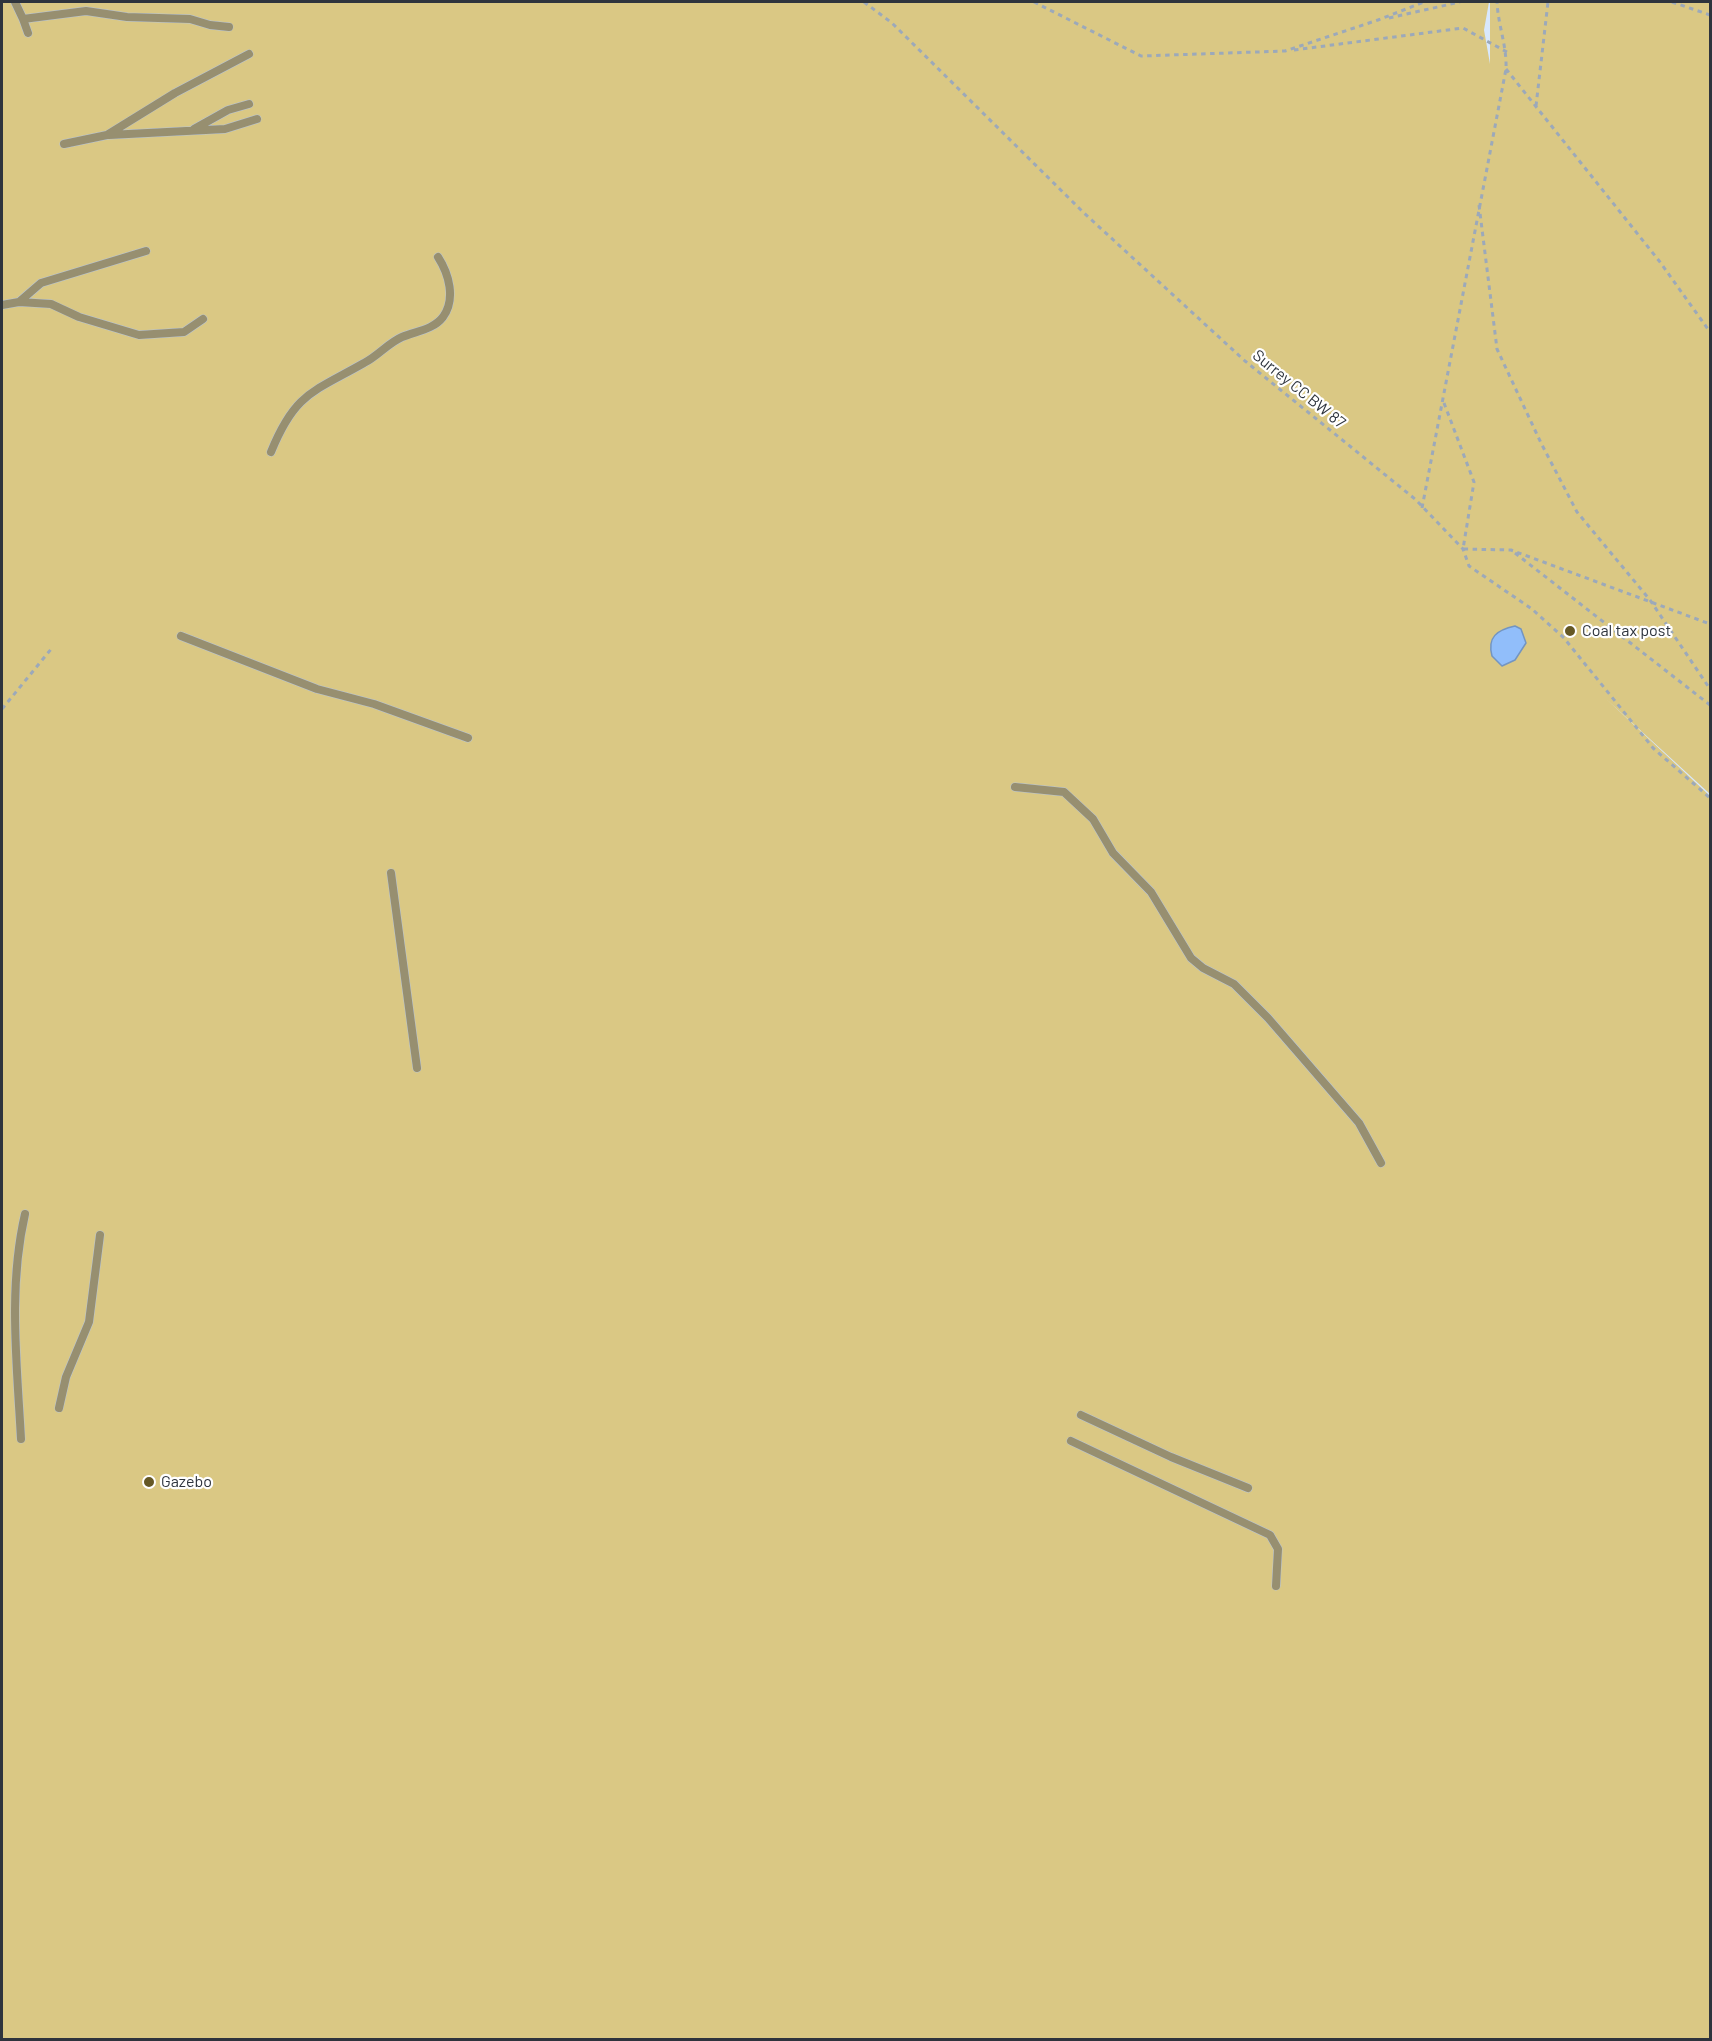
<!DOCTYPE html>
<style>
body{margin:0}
#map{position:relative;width:1712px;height:2041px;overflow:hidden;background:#d8e8fd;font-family:Barlow,sans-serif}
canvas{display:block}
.frame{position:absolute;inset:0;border:3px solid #2e343d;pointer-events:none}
</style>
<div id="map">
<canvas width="1712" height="2041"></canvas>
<div class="frame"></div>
</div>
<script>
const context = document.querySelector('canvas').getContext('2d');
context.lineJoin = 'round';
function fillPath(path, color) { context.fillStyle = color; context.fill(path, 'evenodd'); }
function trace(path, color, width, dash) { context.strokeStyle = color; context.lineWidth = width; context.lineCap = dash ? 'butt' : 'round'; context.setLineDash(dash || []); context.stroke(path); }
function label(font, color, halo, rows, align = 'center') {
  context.font = font + ' Barlow,sans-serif'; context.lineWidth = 4.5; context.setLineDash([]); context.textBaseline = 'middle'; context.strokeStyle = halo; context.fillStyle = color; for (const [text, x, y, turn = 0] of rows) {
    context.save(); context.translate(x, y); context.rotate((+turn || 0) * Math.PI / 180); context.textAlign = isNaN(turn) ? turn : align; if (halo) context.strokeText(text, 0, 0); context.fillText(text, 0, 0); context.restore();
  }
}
const green = new Path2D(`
 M2,2H1489L1484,30L1490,64V2H1710V794L1604,697L1710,796V2039L2,2040Z`);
const water = new Path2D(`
 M1515,626L1521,629L1526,643L1515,660L1502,666L1492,656C1487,637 1497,630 1515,626Z`);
const path = new Path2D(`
 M864,2L892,23L1084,213L1245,361L1415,499L1463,549L1469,566L1532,609L1564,638L1653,748L1710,798
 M1034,2L1141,56L1285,51L1378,20L1424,2
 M1672,2L1710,15
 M1389,18L1460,2
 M1294,50L1463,28L1507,52
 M1506,69L1660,262L1710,332
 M1536,106L1548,2
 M1479,205L1497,349L1541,443L1577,512L1650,600L1710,689
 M1444,403L1474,482L1463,549L1511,550L1710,624
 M1422,508L1506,69C1507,46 1498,25 1497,2
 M1515,553L1710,705
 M2,709L52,648`);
const service = new Path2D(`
 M15,2L23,19L86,11L127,17L190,19L210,25L229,27
 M23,19L28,33
 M194,129L228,110L249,104
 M109,135L225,129L257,119
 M64,144L107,135L175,93L249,54
 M19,302L51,304L79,317L139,335L184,332L203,319
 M2,305L19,302L41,283L146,251
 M271,452C295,393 313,392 364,363C378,356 388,343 402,337C416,331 433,330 443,317C456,299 449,274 438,257
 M181,636L317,689L374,704L468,738
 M1015,787L1064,792L1093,819L1113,853L1151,892L1191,958L1203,968L1234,984L1268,1018L1359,1123L1381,1163
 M391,873L417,1068
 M59,1408L66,1377L89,1322L100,1235
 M1081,1415L1171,1457L1248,1488
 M21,1439C17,1364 8,1288 25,1214
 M1071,1441L1270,1535L1278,1549L1276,1586`);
const markers = [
 [1570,631,6,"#655825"],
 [149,1482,6,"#655825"]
];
const streetNames = [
 ["Surrey CC BW 87",1299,389,39]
];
const poiNames = [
 ["Coal tax post",1582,631],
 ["Gazebo",161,1482]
];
fillPath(green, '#dac884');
fillPath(water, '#91befa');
trace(water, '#7395c1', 1.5);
trace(service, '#b6c4d7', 9);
trace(path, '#9ca9ba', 3, [4.5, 4.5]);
trace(service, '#978f70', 8);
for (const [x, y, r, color] of markers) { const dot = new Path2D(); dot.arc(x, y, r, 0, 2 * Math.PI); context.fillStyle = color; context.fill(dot); trace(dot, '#fff', 2); }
label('16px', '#2e343d', '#fff', streetNames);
label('16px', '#2e343d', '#fff', poiNames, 'left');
</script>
